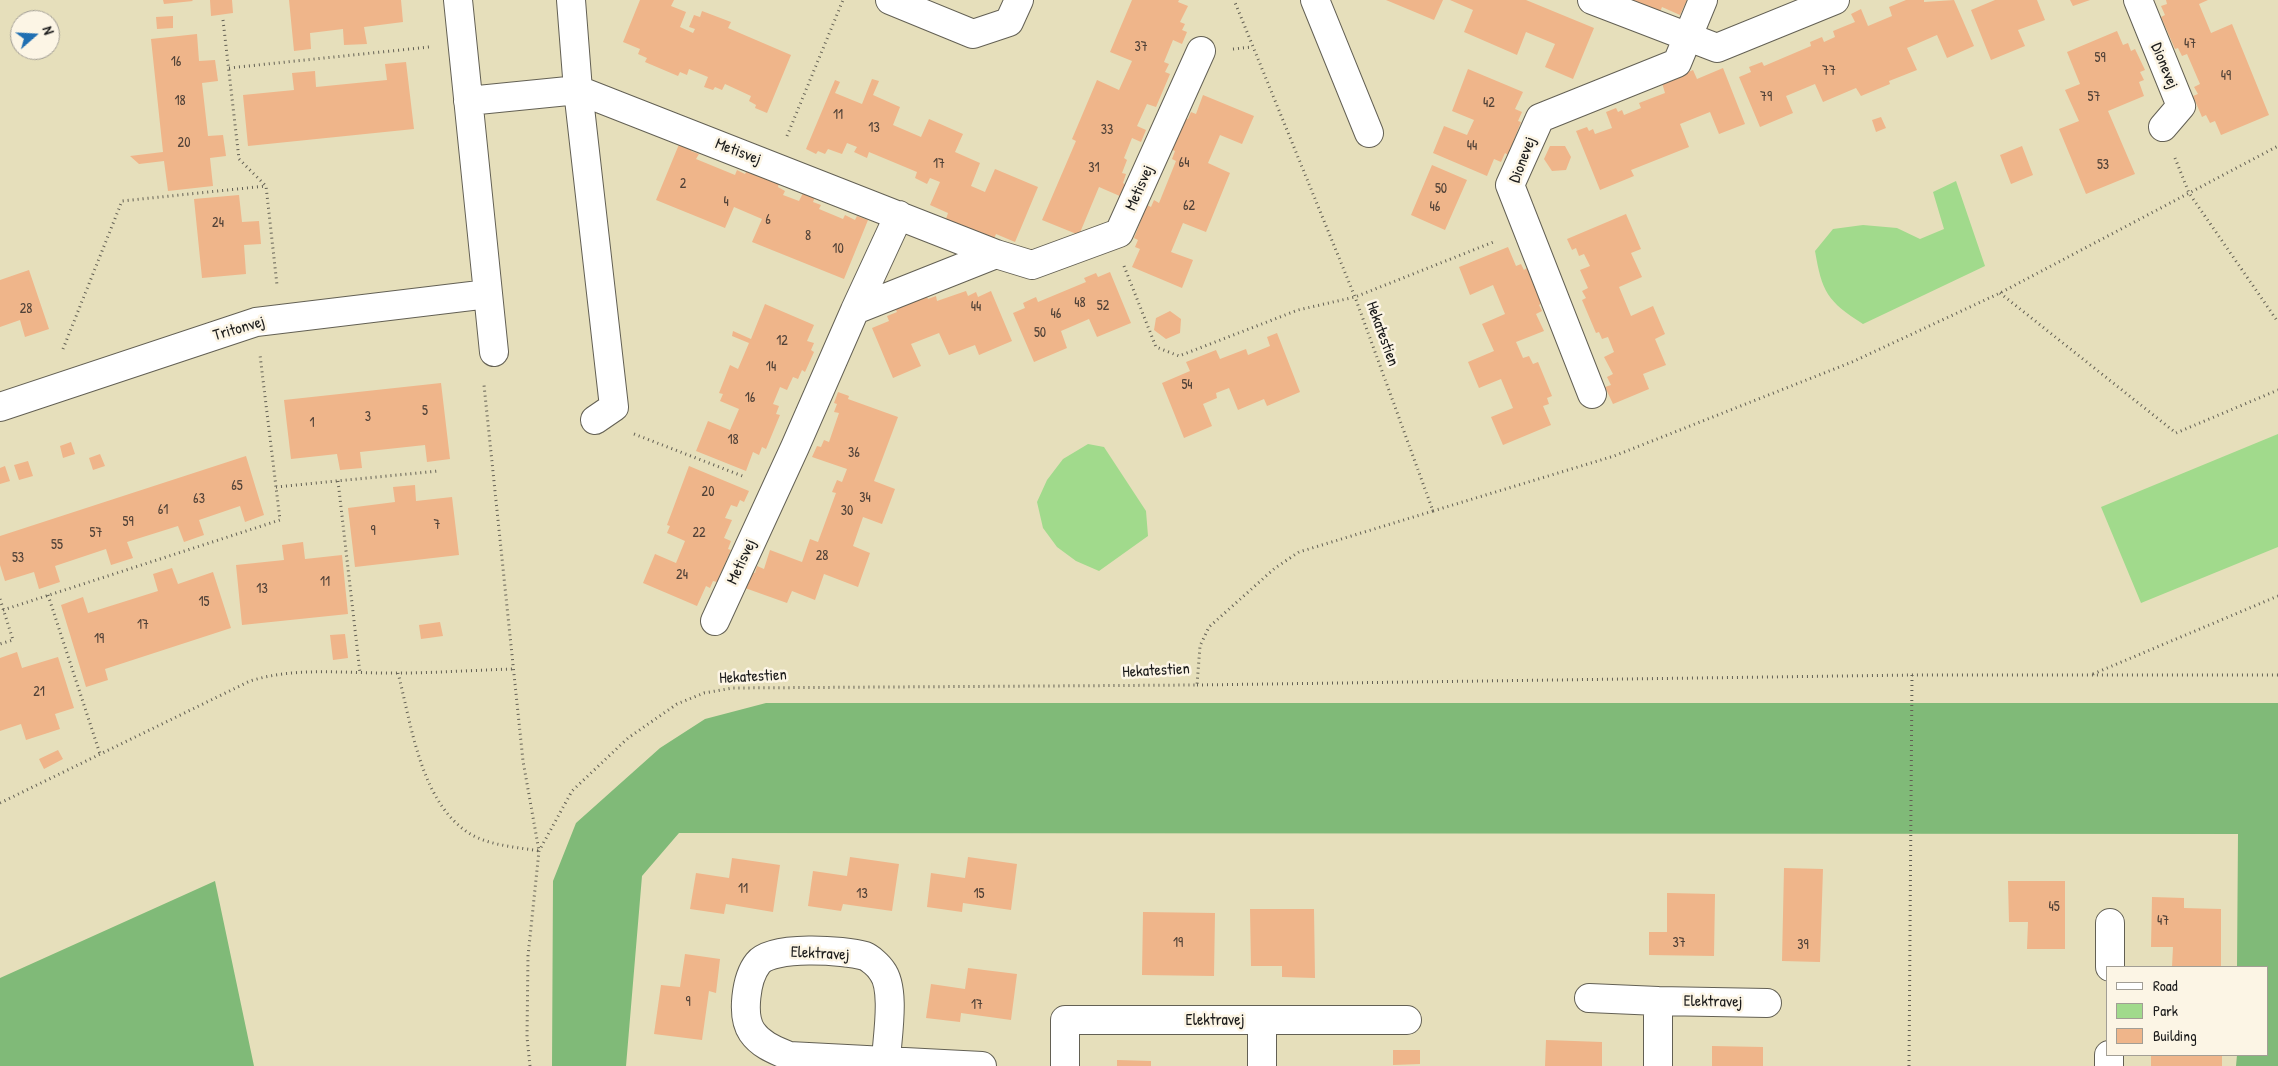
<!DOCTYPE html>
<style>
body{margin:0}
#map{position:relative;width:2278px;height:1066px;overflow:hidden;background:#e6dfbb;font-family:"Patrick Hand",sans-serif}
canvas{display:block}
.legend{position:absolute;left:2106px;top:966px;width:162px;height:90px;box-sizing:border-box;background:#fcf5e5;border:1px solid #a29e95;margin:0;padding:6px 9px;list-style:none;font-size:15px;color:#1c1c1c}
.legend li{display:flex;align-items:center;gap:10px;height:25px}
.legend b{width:25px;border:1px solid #a29e95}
.north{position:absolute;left:10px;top:10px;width:50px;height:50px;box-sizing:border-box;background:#fcf5e5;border:1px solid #a29e95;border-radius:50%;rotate:71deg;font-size:14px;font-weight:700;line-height:20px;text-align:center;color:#1c1c1c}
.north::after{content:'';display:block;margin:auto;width:18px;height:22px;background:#1f6fb2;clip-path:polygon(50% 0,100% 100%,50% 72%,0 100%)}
</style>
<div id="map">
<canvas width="2278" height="1066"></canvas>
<ul class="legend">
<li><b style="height:6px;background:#fff"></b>Road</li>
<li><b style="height:14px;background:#a1da8c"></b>Park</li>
<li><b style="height:14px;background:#efb58a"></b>Building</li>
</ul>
<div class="north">N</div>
</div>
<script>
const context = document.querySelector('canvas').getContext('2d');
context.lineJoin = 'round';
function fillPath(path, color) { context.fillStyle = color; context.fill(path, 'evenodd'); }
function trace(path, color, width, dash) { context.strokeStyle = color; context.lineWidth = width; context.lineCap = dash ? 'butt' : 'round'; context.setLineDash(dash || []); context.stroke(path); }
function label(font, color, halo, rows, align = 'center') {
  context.font = font + ' "Patrick Hand",sans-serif'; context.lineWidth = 5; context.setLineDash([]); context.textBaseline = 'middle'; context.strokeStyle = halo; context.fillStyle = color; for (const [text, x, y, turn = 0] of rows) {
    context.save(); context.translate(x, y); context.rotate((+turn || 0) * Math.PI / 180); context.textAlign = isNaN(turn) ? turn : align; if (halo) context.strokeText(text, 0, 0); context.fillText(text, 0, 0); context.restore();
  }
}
const green = new Path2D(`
 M1956,181L1985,266L1863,324C1827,301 1822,292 1815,251L1833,229L1863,225L1897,228L1920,239L1944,229L1933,192Z
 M2278,434V547L2141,603L2101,507Z
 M1088,444L1104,447L1146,511L1148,536L1099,571L1076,561L1057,547L1043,528L1037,502L1047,480L1063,459Z`);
const forest = new Path2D(`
 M766,703H2278V1066H2236L2237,1055H2267V967H2237L2238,834L679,833L642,876L626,1066H552L553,881L576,823L660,748L705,719Z
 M215,881L254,1066H0V978Z`);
const building = new Path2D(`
 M163,0H192L193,1L164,4Z
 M210,0H232L233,13L211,16Z
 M289,0H401L403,22L364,27L367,44L344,45L343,29L310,33L311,49L294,51Z
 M640,0H674L671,6L686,12L680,27L693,33L695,29L689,27L694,15L700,17L702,11L731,22L728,28L791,55L767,113L755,108L756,105L749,101L751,96L725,84L722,90L715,87L713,90L704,87L708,77L689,69L687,75L680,72L678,76L645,62L647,58L638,54L640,49L623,42Z
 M1132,0H1179L1178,2L1188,6L1180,22L1185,24L1182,30L1187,32L1182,44L1173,40L1164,62L1169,64L1165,72L1170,74L1156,107L1147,104L1137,126L1146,130L1141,142L1132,138L1124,158L1127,160L1122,173L1126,174L1123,183L1127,186L1122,197L1099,187L1079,235L1042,220L1076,141L1072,139L1097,80L1119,90L1132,61L1110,52Z
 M1386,0H1443L1434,20Z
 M1450,0H1526L1594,28L1573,79L1545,67L1555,44L1526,32L1517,55L1464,32L1473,10Z
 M1619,0H1687L1680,15L1662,7L1660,12Z
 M1906,0H1924V2L1954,0L1974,46L1947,58L1937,35L1907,48L1917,70L1889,81L1890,84L1861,96L1856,88L1823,102L1815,84L1786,96L1793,113L1760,127L1739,77L1751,72L1749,67L1762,62L1764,66L1811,46L1810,42L1822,37L1824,42L1835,37L1833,31L1855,22L1851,14L1861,9L1868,26L1892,16L1889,7Z
 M1995,0H2037L2045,20L2018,30L2025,46L1991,60L1971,10Z
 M2070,0H2090L2073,6Z
 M2166,0H2208L2199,4L2211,33L2232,24L2269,115L2221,135L2215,121L2210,123L2206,115L2202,117L2193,96L2198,94L2194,87L2200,84L2187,54L2182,56L2178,48L2175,49L2161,17L2165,15L2161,6L2167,4Z
 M173,16V28L157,29L156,17Z
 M2117,31L2123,45L2128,43L2131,51L2135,49L2145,70L2140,72L2144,80L2139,82L2144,96L2108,111L2135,174L2086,194L2059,129L2079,121L2065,90L2080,84L2067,52Z
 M197,34L199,61L215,60L218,81L202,83L208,136L223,135L226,156L210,158L213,186L168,191L164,161L139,164L130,156L163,152L151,39Z
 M406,62L414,129L248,146L243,95L294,90L292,73L315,71L316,87L387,80L385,64Z
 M1723,68L1745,124L1719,134L1710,112L1680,124L1689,147L1631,170L1634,176L1600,190L1576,131L1587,127L1589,131L1593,129L1595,134L1612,128L1606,112L1616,108L1618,112L1622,110L1624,115L1641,108L1639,103L1665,93L1662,83L1693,70L1697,79Z
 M1468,69L1523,92L1515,109L1522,112L1518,121L1521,122L1508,155L1505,153L1501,162L1494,159L1487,176L1433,153L1444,126L1467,135L1474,120L1452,111Z
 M872,79L879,81L873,95L900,107L893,125L921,137L929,119L963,134L955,152L980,163L971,186L985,192L995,169L1038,187L1015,242L996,234L994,239L952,226L953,222L946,219L948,213L930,205L940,182L930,178L927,184L915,178L917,172L869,152L867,158L854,152L857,147L847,143L842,154L828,149L825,154L818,151L816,154L806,149L835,80L840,82L835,93L862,104Z
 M1203,95L1254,116L1242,144L1220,135L1208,163L1230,173L1206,232L1183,223L1171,252L1193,260L1182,288L1132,267L1140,249L1135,247L1138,240L1134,238L1147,205L1151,207L1154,200L1159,203L1176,161L1172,159L1175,151L1170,149L1184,118L1188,119L1191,112L1196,114Z
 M1881,117L1886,128L1876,132L1872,120Z
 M680,142L693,147L691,151L699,154L696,159L735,175L737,170L745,174L747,170L779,183L778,187L785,191L783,195L799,201L803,193L815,197L813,202L821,205L819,209L843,219L845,215L855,220L857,216L868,220L844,279L752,242L762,219L734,207L725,228L656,200Z
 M1550,146H1565L1571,157L1566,170L1552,171L1544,159Z
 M2022,146L2033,175L2011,184L2000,155Z
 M1432,165L1467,180L1445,230L1411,215Z
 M239,195L242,222L259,221L261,244L244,245L246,274L202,278L194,199Z
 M1626,214L1641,249L1631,253L1642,277L1619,287L1631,316L1653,306L1665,334L1655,339L1666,365L1643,374L1649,389L1613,404L1605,387L1611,385L1607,377L1613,374L1604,357L1614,352L1608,337L1602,339L1599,332L1596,333L1582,300L1586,298L1582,291L1588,288L1580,270L1590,266L1584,254L1579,256L1576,248L1572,250L1567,239Z
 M1508,247L1516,266L1521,264L1524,270L1527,268L1542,303L1539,305L1542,311L1536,314L1544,331L1516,342L1523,358L1529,356L1533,364L1538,362L1552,396L1547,398L1549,404L1543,406L1551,425L1503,445L1491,417L1513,408L1501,379L1479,388L1468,362L1494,351L1482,324L1505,314L1493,285L1470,295L1459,267Z
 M29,270L49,329L25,337L20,320L0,327V280Z
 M1110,272L1131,323L1097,337L1089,319L1061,331L1067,348L1034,362L1013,313L1025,308L1023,303L1036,297L1038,302L1086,282L1084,278L1096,273L1098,277Z
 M966,291L968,296L976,292L978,297L991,291L1012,341L979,355L975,345L949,355L939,333L911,344L921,366L893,378L872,328L889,321L887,316L897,312L895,308L926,295L928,299L936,296L937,301Z
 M765,304L814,325L807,341L814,343L811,350L814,352L805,372L802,370L798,379L793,377L787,390L780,387L773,404L779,406L776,414L780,415L766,449L762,447L759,455L753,452L746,471L696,451L708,421L730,430L739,409L720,401L723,394L719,393L730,365L738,369L749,343L732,336L733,331L751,339Z
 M1170,311L1181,319L1180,333L1166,339L1154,330L1156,318Z
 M1277,333L1300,392L1267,406L1264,399L1238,410L1229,388L1216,393L1217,398L1203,404L1212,426L1184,438L1162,383L1190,371L1186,362L1216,350L1220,359L1246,349L1248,355L1270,346L1267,337Z
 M441,383L450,459L427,462L425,445L360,452L362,468L340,470L337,454L291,459L284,400Z
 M838,392L849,396L848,399L898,417L874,481L895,489L882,524L863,517L853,546L870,553L858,587L824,574L815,600L792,591L787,603L745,588L752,572L755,573L757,566L764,569L770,550L802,562L810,539L818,542L836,493L832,492L837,480L842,482L847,469L812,457L817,446L821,447L824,440L829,442L839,413L834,412L837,404L834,403Z
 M71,442L75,454L63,458L60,446Z
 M100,454L105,466L93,470L89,458Z
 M246,456L264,515L245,522L240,506L199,520L204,535L184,542L178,526L127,542L133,558L111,565L106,549L55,566L60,582L39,589L34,572L5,581L0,565V536Z
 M28,461L33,476L19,480L14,465Z
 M5,466L10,481L0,484V468Z
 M689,466L749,491L744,502L740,500L737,507L731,505L725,518L732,520L724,538L731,541L728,549L731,550L717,582L713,581L710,588L706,586L697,606L643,583L655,554L676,563L685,541L667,533L670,526L667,525Z
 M415,485L416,501L452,497L459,555L355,567L348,508L395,502L393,487Z
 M303,542L305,559L342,555L348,614L242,625L236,565L284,560L282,545Z
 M172,568L178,584L213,572L231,628L105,669L108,680L86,687L61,605L83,597L88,613L158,591L153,574Z
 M440,622L443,636L421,639L419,625Z
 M345,634L348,658L333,660L330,635Z
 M17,652L22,668L58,657L74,708L55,714L60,729L26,740L21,724L0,731V658Z
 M58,750L63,759L44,769L39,759Z
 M850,857L899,864L892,911L843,904L841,911L808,906L813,871L847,876Z
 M968,857L1017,864L1011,910L963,903L962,912L927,907L931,873L965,878Z
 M732,858L780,865L773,912L726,904L724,914L690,909L696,873L729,878Z
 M1784,868L1823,869L1820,962L1782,961Z
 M2008,881H2065V949H2027L2028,922H2009Z
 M1667,893L1715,894L1714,956L1649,955V932H1667Z
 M2152,897L2184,898V908L2221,909V967H2172L2173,947H2151Z
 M1250,909H1314L1315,978L1282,977V966H1251Z
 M1143,912L1215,913L1214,976L1142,975Z
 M685,954L720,959L716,993L709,991L702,1040L654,1034L661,985L680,987Z
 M968,968L1017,974L1011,1020L961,1013L960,1022L926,1018L931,984L965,989Z
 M1546,1040L1602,1042V1066H1545Z
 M1712,1046L1763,1047V1066H1712Z
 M1393,1050H1420V1064L1393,1065Z
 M2151,1055H2222V1066H2151Z
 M1117,1060L1151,1061V1066H1117Z`);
const path = new Path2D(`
 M223,20L239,159L266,186L277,285
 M1233,49L1252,47
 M229,68L429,47
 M787,136L843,0
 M2175,158L2189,193L2278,322
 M1124,266L1156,347L1179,356L1298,310L1355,297L1496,241
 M2000,293L2176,433L2278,390
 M63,349L122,201L266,186
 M634,434L745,477
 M338,481L360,673
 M276,487L438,471
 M1433,511L1614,456L1852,362L2000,293L2278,146
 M48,595L100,754
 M0,599L13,640L0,644
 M3,610L280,520L260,355
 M398,673C412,727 421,805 472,835C492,846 517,847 539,851L523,761L484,385
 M2093,674L2278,596
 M1197,685L1912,675H2278
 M0,803L250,681C298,666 348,674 398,673C436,673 475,670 513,669
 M530,1066L527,1037L528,956L539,851L572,791L628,738L677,704L704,693L733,688L1197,685L1200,646L1209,627L1275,568L1299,552L1433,511L1355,297L1234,0
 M1909,1066L1912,675`);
const street = new Path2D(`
 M458,0L494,352
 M571,0L578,90L614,407L595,420
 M890,0L973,34L1009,22L1019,0
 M1315,0L1369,133
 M1592,0L1717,48L1835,0
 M2138,0L2181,106L2163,127
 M468,101L578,90L996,254
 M855,310L899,215
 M1592,394L1510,185L1540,118L1677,63L1703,0
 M0,407L256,322L488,294
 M715,621L795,447L855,310L996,254L1032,265L1119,233L1201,51
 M2110,923V967
 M1589,998L1658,1001
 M886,1060C887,1038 896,989 882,971C879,966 870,958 865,956C844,950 772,945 758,963C746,978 741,1016 752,1032C761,1045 775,1050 789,1056L982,1066
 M1065,1066V1020H1407
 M1262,1066V1021
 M1658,1066V1001L1767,1003
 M2109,1066V1055`);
const numberNames = [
 ["47",2190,44],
 ["37",1141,47],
 ["59",2100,58],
 ["16",176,62],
 ["77",1829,71],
 ["49",2226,76],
 ["79",1766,97],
 ["57",2094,97],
 ["18",180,101],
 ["42",1489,103],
 ["11",838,115],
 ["13",874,128],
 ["33",1107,130],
 ["20",184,143],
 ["44",1472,146],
 ["64",1184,163],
 ["17",939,164],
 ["53",2103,165],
 ["31",1094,168],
 ["2",683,184],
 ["50",1441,189],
 ["4",726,202],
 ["62",1189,206],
 ["46",1435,207],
 ["6",768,220],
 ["24",218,223],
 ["8",808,236],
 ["10",838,249],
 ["48",1080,303],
 ["52",1103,306],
 ["44",976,307],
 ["28",26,309],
 ["46",1056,314],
 ["50",1040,333],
 ["12",782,341],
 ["14",771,367],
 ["54",1187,385],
 ["16",750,398],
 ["5",425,411],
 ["3",368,417],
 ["1",312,423],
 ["18",733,440],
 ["36",854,453],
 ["65",237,486],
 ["20",708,492],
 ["34",865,498],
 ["63",199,499],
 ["61",163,510],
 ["30",847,511],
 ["59",128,522],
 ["7",437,525],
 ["9",373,531],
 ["57",96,533],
 ["22",699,533],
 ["55",57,545],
 ["28",822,556],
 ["53",18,558],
 ["24",682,575],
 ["11",325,582],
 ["13",262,589],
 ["15",204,602],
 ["17",143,625],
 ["19",99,639],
 ["21",39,692],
 ["11",743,889],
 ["13",862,894],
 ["15",979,894],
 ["45",2054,907],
 ["47",2163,921],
 ["19",1178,943],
 ["37",1679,943],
 ["39",1803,945],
 ["9",688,1002],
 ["17",977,1005]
];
const streetNames = [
 ["Dionevej",2164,66,68],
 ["Metisvej",738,152,21],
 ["Dionevej",1523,160,-69],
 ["Metisvej",1140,188,-66],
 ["Tritonvej",239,329,-16],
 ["Hekatestien",1382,334,70],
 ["Metisvej",742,562,-65],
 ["Hekatestien",1156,671,-3],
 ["Hekatestien",753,677,-3],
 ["Elektravej",820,954,3],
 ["Elektravej",1713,1002,1],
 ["Elektravej",1215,1021]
];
fillPath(green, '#a1da8c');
fillPath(forest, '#80ba78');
fillPath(building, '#efb58a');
trace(street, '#636054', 30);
trace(path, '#636054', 3, [1, 4]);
trace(street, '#fff', 28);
label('14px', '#514238', null, numberNames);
label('16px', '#1c1c1c', '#fcf5e5', streetNames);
</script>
